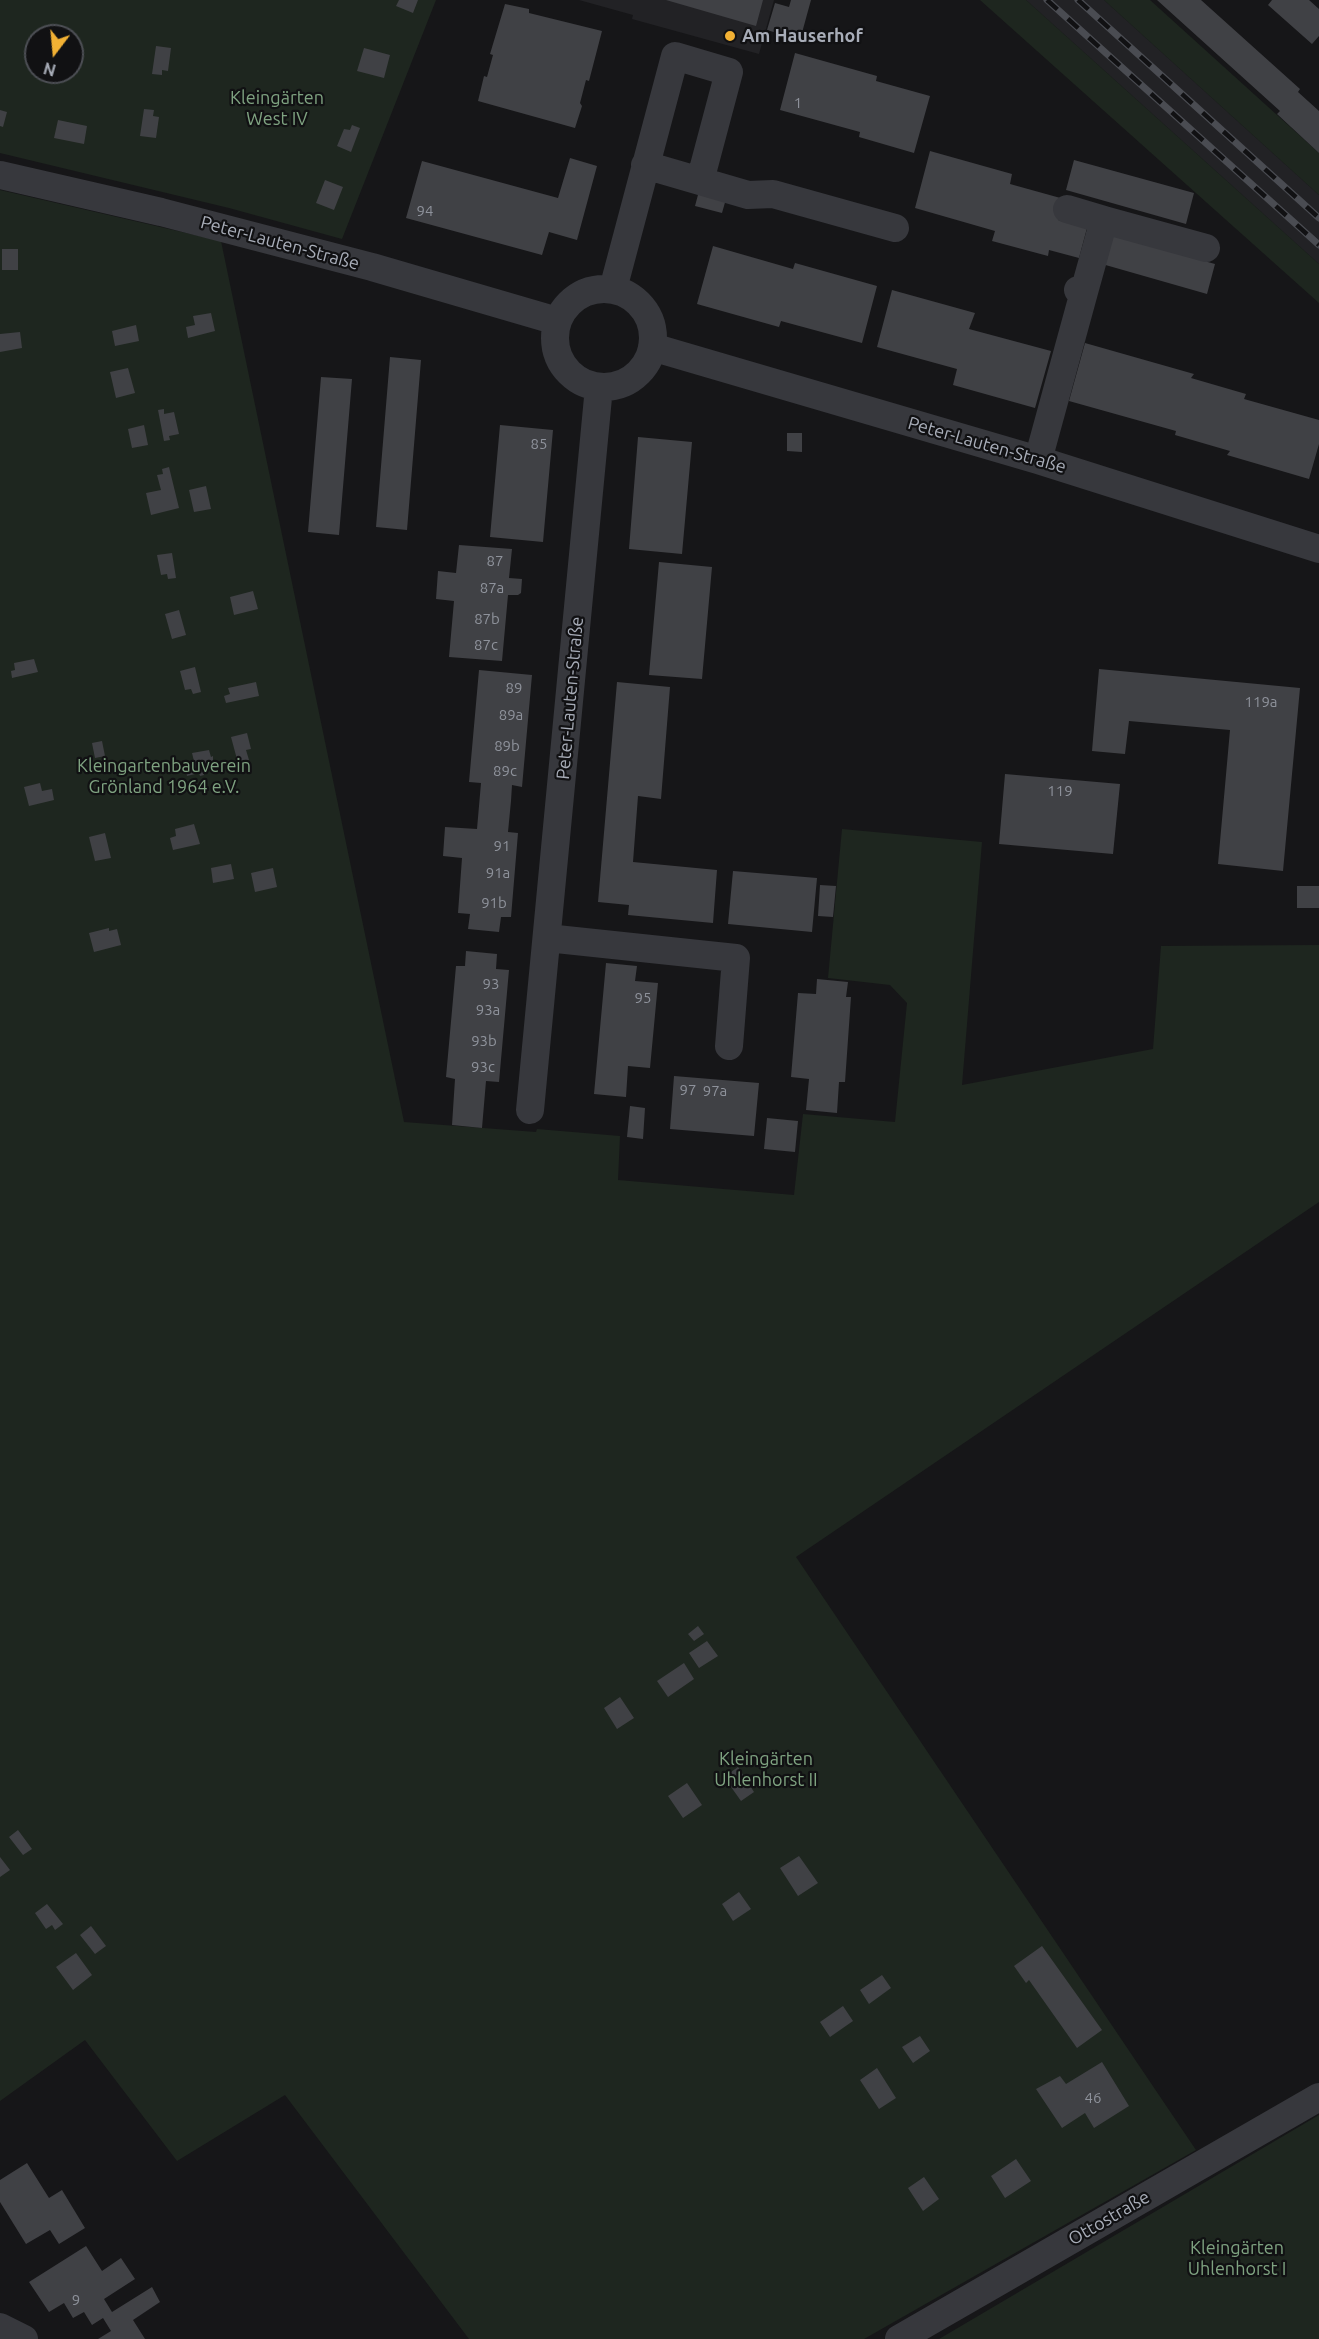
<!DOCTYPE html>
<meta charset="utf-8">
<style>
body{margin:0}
#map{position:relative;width:1319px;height:2339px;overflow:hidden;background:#161618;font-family:Ubuntu,sans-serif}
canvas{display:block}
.north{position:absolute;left:24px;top:24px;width:60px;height:60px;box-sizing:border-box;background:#111113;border:2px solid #4d4f55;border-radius:50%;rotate:196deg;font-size:16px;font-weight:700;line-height:24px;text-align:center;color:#a8adb8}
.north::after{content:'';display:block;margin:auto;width:21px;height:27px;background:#f2b134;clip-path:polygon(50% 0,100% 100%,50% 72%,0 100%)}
</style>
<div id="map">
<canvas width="1319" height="2339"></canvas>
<div class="north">N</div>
</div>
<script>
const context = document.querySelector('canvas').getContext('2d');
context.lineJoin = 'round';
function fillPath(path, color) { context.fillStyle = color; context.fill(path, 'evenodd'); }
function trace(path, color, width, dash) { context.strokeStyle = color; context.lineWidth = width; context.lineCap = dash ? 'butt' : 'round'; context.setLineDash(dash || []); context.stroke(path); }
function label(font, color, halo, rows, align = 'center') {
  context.font = font + ' Ubuntu,sans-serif'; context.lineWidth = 4.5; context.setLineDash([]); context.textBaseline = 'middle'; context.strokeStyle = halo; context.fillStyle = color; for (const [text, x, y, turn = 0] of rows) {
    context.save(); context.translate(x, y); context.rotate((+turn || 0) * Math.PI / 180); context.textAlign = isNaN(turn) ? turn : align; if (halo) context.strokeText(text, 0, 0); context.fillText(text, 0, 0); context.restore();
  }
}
const built = new Path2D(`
 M579,0H774L759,54L632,19L633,15Z
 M1026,0H1104L1319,195V264Z`);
const green = new Path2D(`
 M0,0H436L342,239L229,208L0,153ZM36,36H72V72H36Z
 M980,0H1026L1319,264V303Z
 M1104,0H1150L1319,153V195Z
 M0,190L221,241L404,1122L536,1132L537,1129L620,1136L618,1180L794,1195L803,1114L895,1122L907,1003L890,985L828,978L842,829L982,842L962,1085L1153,1049L1161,946L1319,945V1202L796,1557L1196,2150L864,2339H469L285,2095L177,2161L85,2040L0,2101Z
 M1319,2115V2339H939Z`);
const building = new Path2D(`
 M399,0H418L413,13L396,6Z
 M666,0H763L756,26Z
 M791,0H811L800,40L767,30L775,3L789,7Z
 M1157,0H1201L1300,89L1298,92L1319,111V153L1277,114L1280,111Z
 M1272,0H1309L1319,9V36L1312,44L1268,5Z
 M505,4L529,9V13L602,31L589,81L586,80L580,103L582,106L575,128L478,101L484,76L487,77L493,55L490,54Z
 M156,46L171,48L168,71L162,70V75L152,74Z
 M364,48L390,55L384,78L357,71Z
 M795,53L877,76L876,81L930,96L914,153L859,137L860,132L780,110Z
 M144,109L154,110L153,116L159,117L156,138L140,136Z
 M0,110L7,112L3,127L0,126Z
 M58,120L87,126L84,144L54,138Z
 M352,125L360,128L351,152L337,146L344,129L350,130Z
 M930,151L1012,174L1010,184L1064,199L1058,220L1087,228L1079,258L1049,250L1048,256L992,241L995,231L915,208Z
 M570,158L597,166L577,240L549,232L542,255L406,218L422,161L558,198Z
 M1074,160L1194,193L1186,224L1066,190Z
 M325,180L343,187L334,210L316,203Z
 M699,191L726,199L722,213L695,206Z
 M1110,235L1215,264L1207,294L1102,264Z
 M713,246L793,269L795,263L877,286L862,343L781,321L779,327L697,304Z
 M2,249H18V270H2Z
 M892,290L975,313L969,329L1051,351L1035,408L953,385L957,369L877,347Z
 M211,313L215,331L188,338L186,327L195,325L193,316Z
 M136,325L139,341L115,346L112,331Z
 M20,332L22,348L0,352V334Z
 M1085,343L1194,374L1191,378L1246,394L1244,399L1319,420V444L1309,479L1227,455L1230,451L1175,435L1176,431L1069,401Z
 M390,357L421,360L407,530L376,527Z
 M128,368L135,393L116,398L110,372Z
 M321,377L352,379L339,535L308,532Z
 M164,409V414L174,412L179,434L169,436L170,440L164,441L158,410Z
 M144,425L148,445L132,448L128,429Z
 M500,425L553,430L543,542L490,537Z
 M787,433H802V452L787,451Z
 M638,437L692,442L682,554L629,549Z
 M169,467L179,508L151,515L146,493L161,490L157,475L163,474L162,469Z
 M206,486L211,509L194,512L189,490Z
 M459,545L512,549L509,578L522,579L521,593L518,595H508L502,661L449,657L454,601L436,599L438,571L456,573Z
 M172,553L176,578L168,579L167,574L161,575L157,555Z
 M659,562L712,567L702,679L649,675Z
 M253,591L258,609L234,615L230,597Z
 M179,610L186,635L172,639L165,614Z
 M34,659L38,672L12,678L11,671L15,670L14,663Z
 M195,667L201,692L193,694L191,689L185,690L180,671Z
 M1099,669L1300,688L1283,871L1218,864L1230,730L1129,721L1125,754L1092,751Z
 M479,670L532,675L522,787L512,785L511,801L508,832L518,833L511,917H501L499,932L468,929L470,914L458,913L462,858L443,856L445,827L477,829L481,783L469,782Z
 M256,682L259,696L226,703L224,696L230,694L228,688Z
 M617,682L670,687L661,799L638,796L633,862L717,870L713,923L628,915L629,905L598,902Z
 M247,733L251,749L246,750L249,760L238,763L231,737Z
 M102,741L105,756L95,758L92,743Z
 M209,750L211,757L213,756V770L203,772L204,775L200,776L199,773L187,776L185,767L195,765L192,753Z
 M1005,774L1120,784L1113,854L999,844Z
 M40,783L42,791L52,789L54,800L29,806L24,787Z
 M194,824L200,844L173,850L170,838L176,836L175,829Z
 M105,833L111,858L95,861L89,837Z
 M231,864L234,879L213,883L211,868Z
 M273,868L277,887L255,892L251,873Z
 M733,871L817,878L812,932L728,924Z
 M820,885L836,886L833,917L818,916Z
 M1297,886H1319V908H1297Z
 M109,928V931L117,929L121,945L94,952L89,933Z
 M466,951L497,954L496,969L509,970L499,1082L486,1081L482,1128L452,1125L455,1079L446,1077L456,966H465Z
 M606,963L637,966L635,981L658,983L650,1068L628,1066L626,1097L594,1094Z
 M817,979L848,982L846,997H851L845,1082H839L837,1113L806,1110L809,1079L791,1077L798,993L816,994Z
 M674,1076L759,1083L754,1136L670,1129Z
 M630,1106L645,1108L643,1139L627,1137Z
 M767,1118L798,1121L795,1152L764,1149Z
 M698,1626L704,1634L694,1641L688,1634Z
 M707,1641L718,1656L699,1668L689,1653Z
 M684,1663L694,1679L668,1697L657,1681Z
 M620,1697L634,1718L617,1729L604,1708Z
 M738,1767L754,1792L741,1801L724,1777Z
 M687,1783L702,1805L683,1818L668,1796Z
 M18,1830L32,1849L23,1855L9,1837Z
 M799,1856L818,1883L798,1896L780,1868Z
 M0,1857L10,1870L0,1877Z
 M739,1892L751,1909L733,1921L722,1904Z
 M47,1904L63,1924L55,1930L52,1925L46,1929L35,1913Z
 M91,1926L106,1946L95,1954L80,1935Z
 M1042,1946L1102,2030L1077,2048L1029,1980L1026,1983L1014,1966Z
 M76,1953L92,1975L73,1990L56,1967Z
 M882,1975L891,1988L869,2004L860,1990Z
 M843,2006L853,2021L830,2037L820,2022Z
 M920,2036L930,2051L913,2063L902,2047Z
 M1102,2062L1129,2106L1094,2128L1085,2113L1062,2128L1036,2089L1060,2076L1066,2084Z
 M877,2068L896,2098L879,2109L860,2080Z
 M1016,2159L1031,2181L1005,2198L991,2176Z
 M27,2163L49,2198L62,2190L85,2228L59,2244L50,2230L26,2244L0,2202V2180Z
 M924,2177L939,2199L923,2211L908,2188Z
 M86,2246L102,2271L121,2258L135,2279L104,2299L112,2312L152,2287L160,2302L133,2320L145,2339H98L111,2331L103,2318L92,2325L84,2312L73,2318L64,2303L49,2312L29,2282Z`);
const street = new Path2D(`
 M0,175L161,212L372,267L557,321
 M700,181L748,195L773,194L895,228
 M1067,209L1104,220
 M555 338a49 49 0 1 1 98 0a49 49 0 1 1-98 0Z
 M613,289L675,56L729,72L700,181L645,165
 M1084,292L1104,220L1206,248
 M652,347L1038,460L1319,549
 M1038,460L1084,292L1078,290
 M547,938L736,958L729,1046
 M530,1110L599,387
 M0,2327L24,2339
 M899,2339L1319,2097`);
const rail = new Path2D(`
 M1047,0L1319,245
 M1078,0L1319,218`);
const markers = [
 [730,36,6,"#f2b134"]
];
const numberNames = [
 ["1",798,103],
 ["94",425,211],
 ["85",539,444],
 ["87",495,561],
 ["87a",492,588],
 ["87b",487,619],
 ["87c",486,645],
 ["89",514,688],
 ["119a",1261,702],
 ["89a",511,715],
 ["89b",507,746],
 ["89c",505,771],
 ["119",1060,791],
 ["91",502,846],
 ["91a",498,873],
 ["91b",494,903],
 ["93",491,984],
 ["95",643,998],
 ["93a",488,1010],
 ["93b",484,1041],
 ["93c",483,1067],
 ["97",688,1090],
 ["97a",715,1091],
 ["46",1093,2098],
 ["9",76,2300]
];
const poiNames = [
 ["Am Hauserhof",742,36]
];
const parkNames = [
 ["Kleingärten",277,98],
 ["West IV",277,119],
 ["Kleingartenbauverein",164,766],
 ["Grönland 1964 e.V.",164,787],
 ["Kleingärten",766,1759],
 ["Uhlenhorst II",766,1780],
 ["Kleingärten",1237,2248],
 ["Uhlenhorst I",1237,2269]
];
const streetNames = [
 ["Peter-Lauten-Straße",280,243,15],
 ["Peter-Lauten-Straße",987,445,16],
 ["Peter-Lauten-Straße",570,698,-85],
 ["Ottostraße",1109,2218,-30]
];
fillPath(built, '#222225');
fillPath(green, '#1e261f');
fillPath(building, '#404145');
trace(street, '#37383d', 28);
trace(rail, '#4a4c52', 7);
trace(rail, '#111113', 4.5, [14]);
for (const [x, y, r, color] of markers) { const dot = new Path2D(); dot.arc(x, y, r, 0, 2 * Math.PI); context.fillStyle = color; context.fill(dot); trace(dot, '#111113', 2); }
label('15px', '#8e929b', null, numberNames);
label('bold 18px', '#a8adb8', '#111113', poiNames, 'left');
label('18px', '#7fa381', '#111113', parkNames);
label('18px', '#a8adb8', '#111113', streetNames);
</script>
